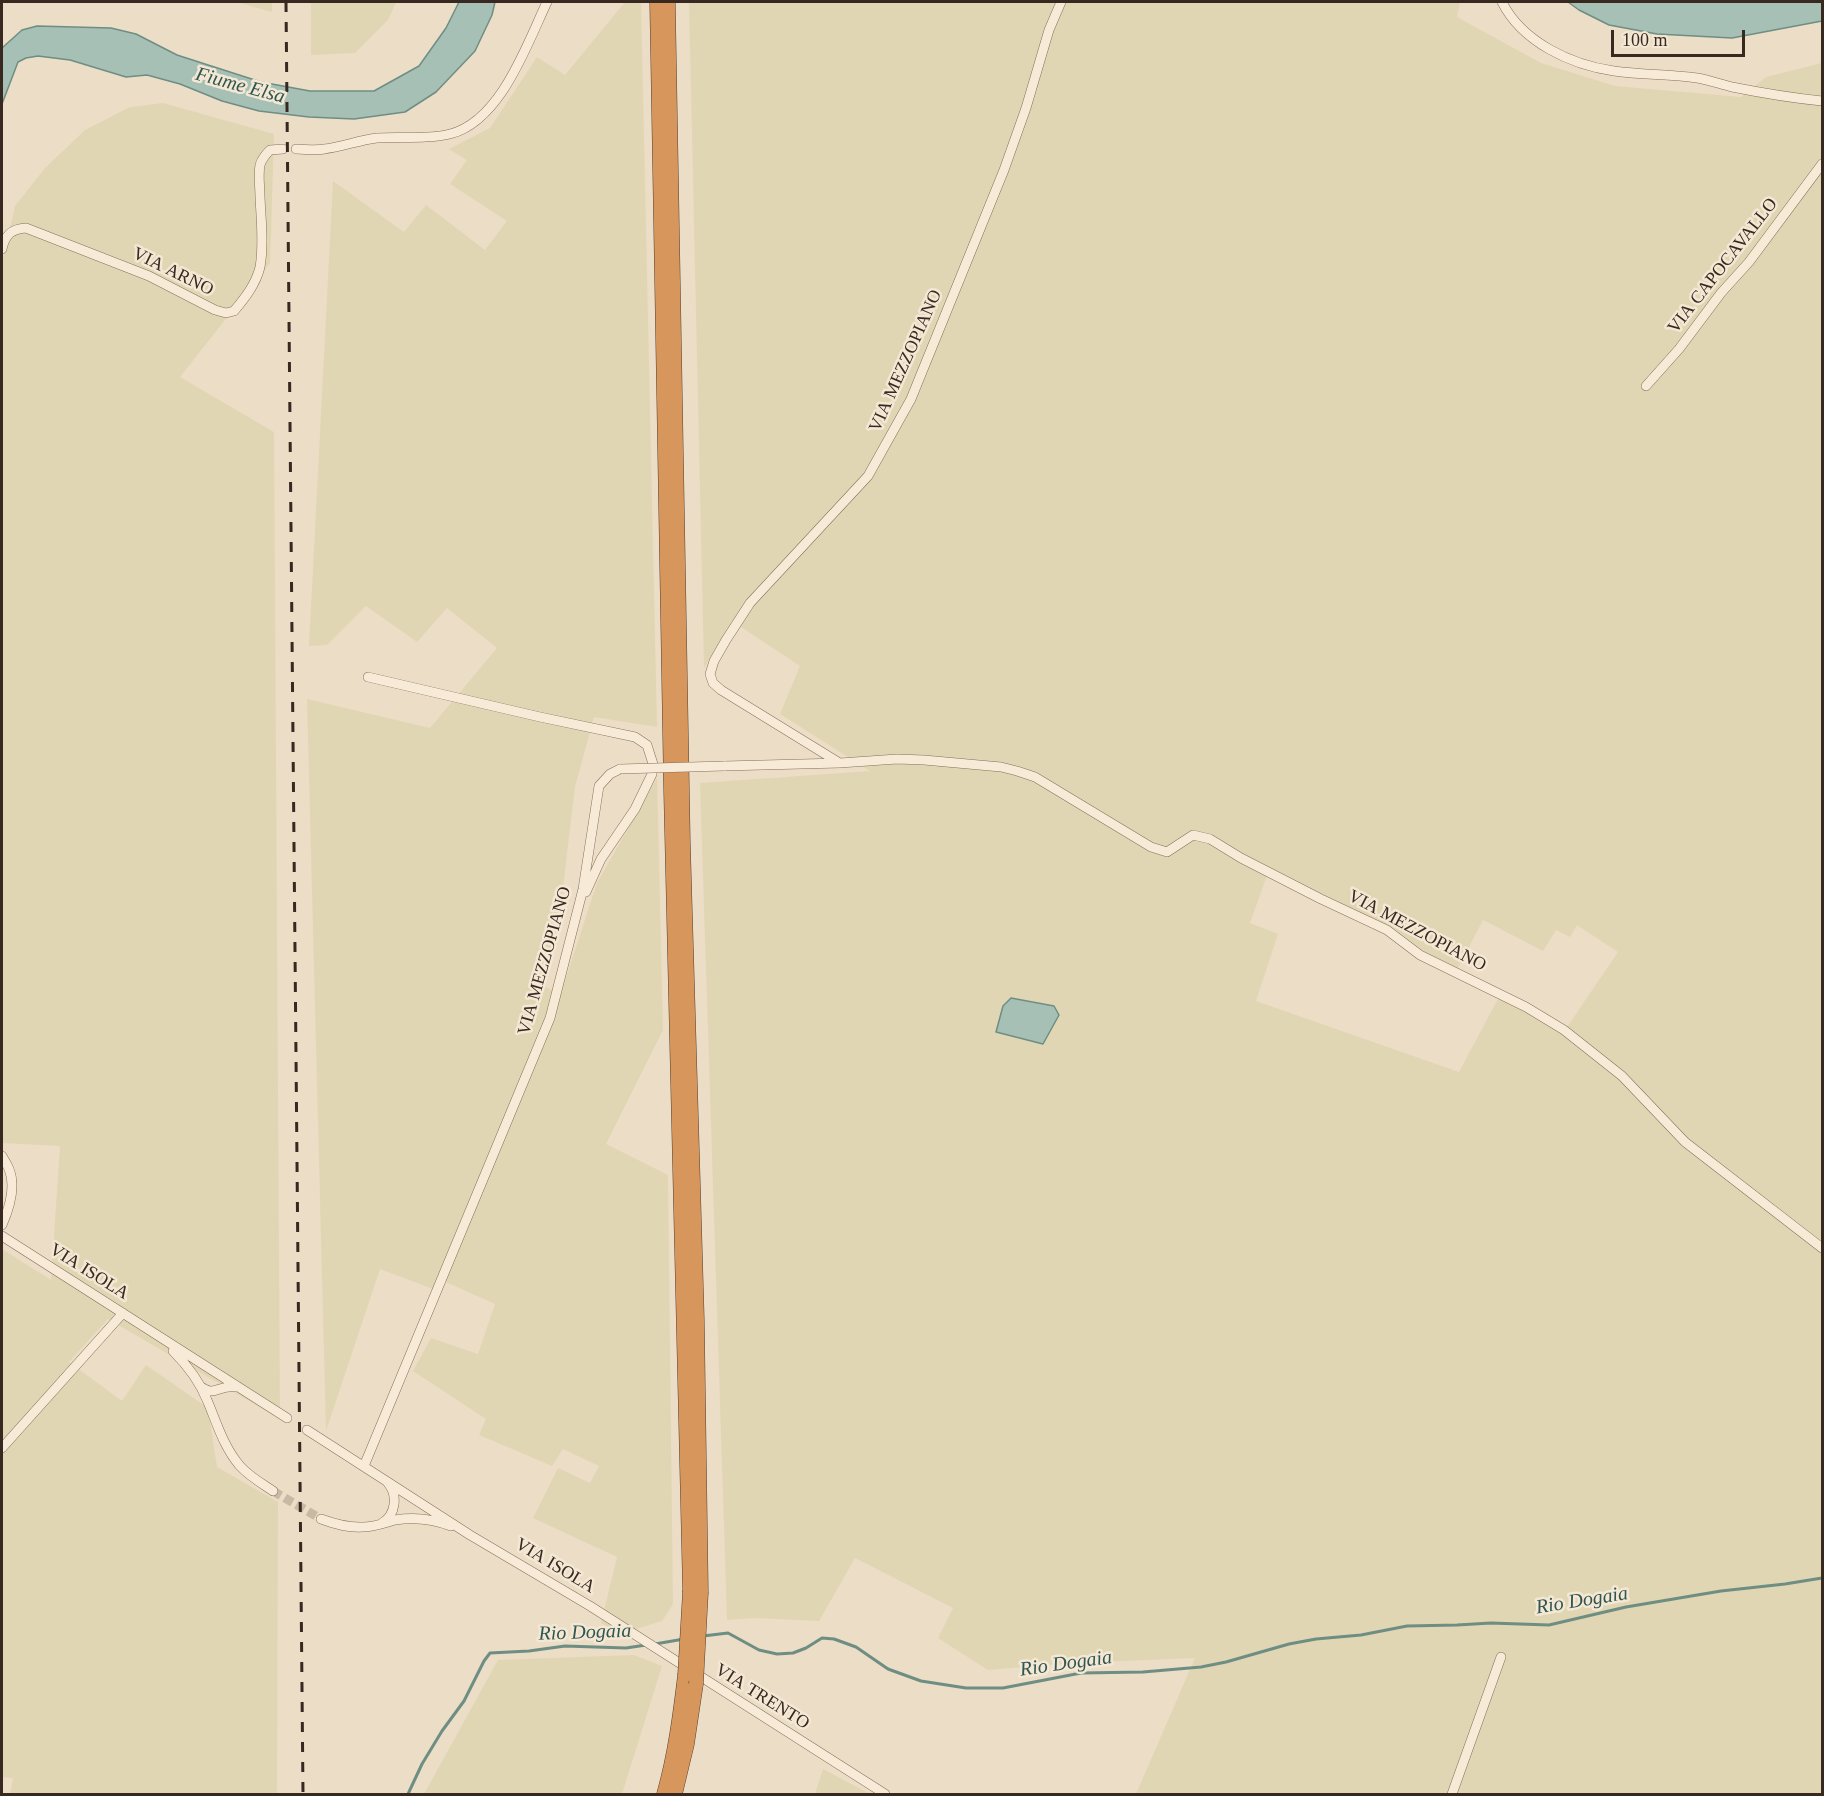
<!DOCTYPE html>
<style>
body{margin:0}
#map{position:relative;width:1824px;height:1796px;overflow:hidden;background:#ecddc6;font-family:Georgia,serif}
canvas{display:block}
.frame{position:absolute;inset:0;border:3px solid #37291f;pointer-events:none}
.scale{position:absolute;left:1611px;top:30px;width:134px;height:27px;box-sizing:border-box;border:3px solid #37291f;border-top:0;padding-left:8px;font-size:18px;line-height:21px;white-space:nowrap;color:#37291f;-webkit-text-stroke:4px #f4e8d5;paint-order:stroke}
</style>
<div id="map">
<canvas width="1824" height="1796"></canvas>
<div class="frame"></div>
<div class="scale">100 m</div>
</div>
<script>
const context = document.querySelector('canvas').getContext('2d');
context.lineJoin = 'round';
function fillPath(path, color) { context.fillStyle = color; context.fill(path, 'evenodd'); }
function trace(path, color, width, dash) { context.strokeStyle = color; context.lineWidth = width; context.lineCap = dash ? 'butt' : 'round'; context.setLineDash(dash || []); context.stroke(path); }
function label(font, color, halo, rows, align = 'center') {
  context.font = font + ' Georgia,serif'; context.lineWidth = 5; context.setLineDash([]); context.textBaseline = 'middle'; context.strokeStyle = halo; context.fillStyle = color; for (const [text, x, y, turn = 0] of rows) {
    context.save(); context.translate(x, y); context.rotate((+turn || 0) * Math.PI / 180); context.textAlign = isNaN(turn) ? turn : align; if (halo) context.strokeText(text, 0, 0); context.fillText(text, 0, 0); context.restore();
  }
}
const farmland = new Path2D(`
 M236,2H272V12Z
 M311,2H396L388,20L355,53L311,55Z
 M625,2H641L657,727L594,717L575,787L559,921L552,956L542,986L561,993L597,883L657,778L663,1030L606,1144L668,1175L673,1604L662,1621L620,1634L601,1623L617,1557L533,1518L558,1468L590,1483L599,1466L563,1449L552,1466L479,1435L486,1419L413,1371L431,1338L478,1354L495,1304L437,1278L433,1289L380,1269L326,1431L307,699L430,728L497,648L447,608L417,642L366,606L327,645L309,646L333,181L404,232L426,205L485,250L507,221L450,184L467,160L449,149L490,128L537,57L565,75Z
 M689,2H1460L1457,17L1541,63L1615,86L1741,97L1766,77L1822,63V1794H1136L1195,1658L1076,1663L988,1670L938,1638L953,1608L855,1558L819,1621L755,1618L727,1620L700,783L870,771L780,714L800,666L732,621L704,668ZM1269,870L1395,929L1426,953L1457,970L1483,920L1543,951L1556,930L1570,937L1577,925L1618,952L1563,1033L1524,1010L1499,997L1459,1072L1256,1001L1278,934L1250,923Z
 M163,103L274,134L270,263L180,377L274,432L280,1419L108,1319L69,1362L122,1401L146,1365L208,1408L217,1467L278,1502L277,1794H10L13,1778L2,1777V1249L51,1280L60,1146L2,1143V263L15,206L45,168L85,130L130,107Z
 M634,1655L662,1666L622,1794H424L498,1660Z
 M823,1769L870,1794H815Z`);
const water = new Path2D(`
 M459,2H495L492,15L475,51L436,92L405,112L354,119L309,117L259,111L222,101L180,84L147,75L126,77L70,60L38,56L26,58L18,62L2,104V48L22,30L37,26L111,28L136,34L177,55L261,82L310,91H374L419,66L446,28Z
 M1568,2H1822V21L1732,38L1657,34L1609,25L1579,10Z
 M1011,998L1054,1006L1059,1015L1043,1044L996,1032L1003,1006Z`);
const stream = new Path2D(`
 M703,1636L728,1633L759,1650L777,1654L793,1653L806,1648L822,1638L834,1639L856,1647L888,1669L921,1681L966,1688H1003L1081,1673L1143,1672L1201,1667L1226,1662L1289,1644L1316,1639L1361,1635L1407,1626L1457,1625L1491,1623L1549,1625L1626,1607L1721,1591L1785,1584L1822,1578
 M655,1644L684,1639
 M408,1794L422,1764L442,1731L464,1701L484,1661L490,1653L529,1651L565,1646L626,1648L646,1645`);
const minorTunnel = new Path2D(`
 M273,1491L321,1519`);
const minor = new Path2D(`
 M1502,2C1522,42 1571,65 1614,71C1642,75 1670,74 1697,78C1709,80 1720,84 1732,87C1762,93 1792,98 1822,101
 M296,149C305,149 315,151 324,149C342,147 359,140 377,138C401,136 427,140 450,134C501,121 527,44 547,2
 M2,249C5,235 11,229 26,228L149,276L215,310L226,313L234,311C245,298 256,284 260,267C264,245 261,219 260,197C260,187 258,175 260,165C262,158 266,154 270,150L283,149
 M1646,386L1679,349L1721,293L1749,262L1822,164
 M368,677L540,717L635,737L647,745L653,764L652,774L635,809L601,859L586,892
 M838,762L721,690L713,683L710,674L714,661L726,640L750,603L868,476L911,399L1004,170L1026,108L1049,30L1061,2
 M724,766L840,763L897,759L924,760L1001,767L1017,771L1035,777L1151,847L1167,852L1193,835L1210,839L1241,858L1321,899L1387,930L1420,955L1526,1007L1564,1030L1622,1076L1685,1142L1822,1248
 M2,1156C4,1160 7,1164 9,1169C16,1186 9,1209 2,1225
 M2,1236L287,1418
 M173,1351C188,1366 199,1380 207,1400C217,1423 223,1446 240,1466C249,1476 261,1483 273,1491
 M200,1386C215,1398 219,1384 236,1387
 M307,1430L470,1535L590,1606L885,1794
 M2,1448L123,1313
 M364,1466L550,1018L583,889L599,786L610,774L620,769
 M321,1519C335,1524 348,1528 363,1527C374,1527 384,1523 395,1520C414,1517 433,1519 451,1526
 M382,1523C396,1515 398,1495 388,1483
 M1452,1794L1501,1657`);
const highway = new Path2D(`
 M657,2L671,791L690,1591
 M668,2L683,843L697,1320L701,1592
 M664,1794C675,1755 680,1716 685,1675
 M675,1794L687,1744L696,1684`);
const rail = new Path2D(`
 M286,2L303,1794`);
const minorBridge = new Path2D(`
 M620,769L724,766`);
const highwayBridge = new Path2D(`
 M685,1675L690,1591
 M696,1684L701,1592`);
const streetNames = [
 ["VIA CAPOCAVALLO",1723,266,-52],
 ["VIA ARNO",173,272,26],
 ["VIA MEZZOPIANO",906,361,-66],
 ["VIA MEZZOPIANO",1417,931,28],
 ["VIA MEZZOPIANO",545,961,-74],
 ["VIA ISOLA",89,1272,32],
 ["VIA ISOLA",555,1566,31],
 ["VIA TRENTO",762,1697,32]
];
const waterNames = [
 ["Fiume Elsa",240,86,15],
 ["Rio Dogaia",1582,1601,-9],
 ["Rio Dogaia",585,1633,-2],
 ["Rio Dogaia",1066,1664,-8]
];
fillPath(farmland, '#e1d6b3');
fillPath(water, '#a7c0b6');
trace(water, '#6e8e83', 1.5);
trace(stream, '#6e8e83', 3);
trace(minorTunnel, '#c8b9a5', 9, [9, 4.5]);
trace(minor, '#866f5c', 10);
trace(highway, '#543e30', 15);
trace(minor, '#f7ebd8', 9);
trace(highway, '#d7965b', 14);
trace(rail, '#37291f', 3, [10, 10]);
trace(minorBridge, '#866f5c', 10, []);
trace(highwayBridge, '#543e30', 15, []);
trace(minorBridge, '#f7ebd8', 9);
trace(highwayBridge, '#d7965b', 14);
label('18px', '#37291f', '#f4e8d5', streetNames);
label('italic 20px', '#2f5650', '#f4e8d5', waterNames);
</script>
